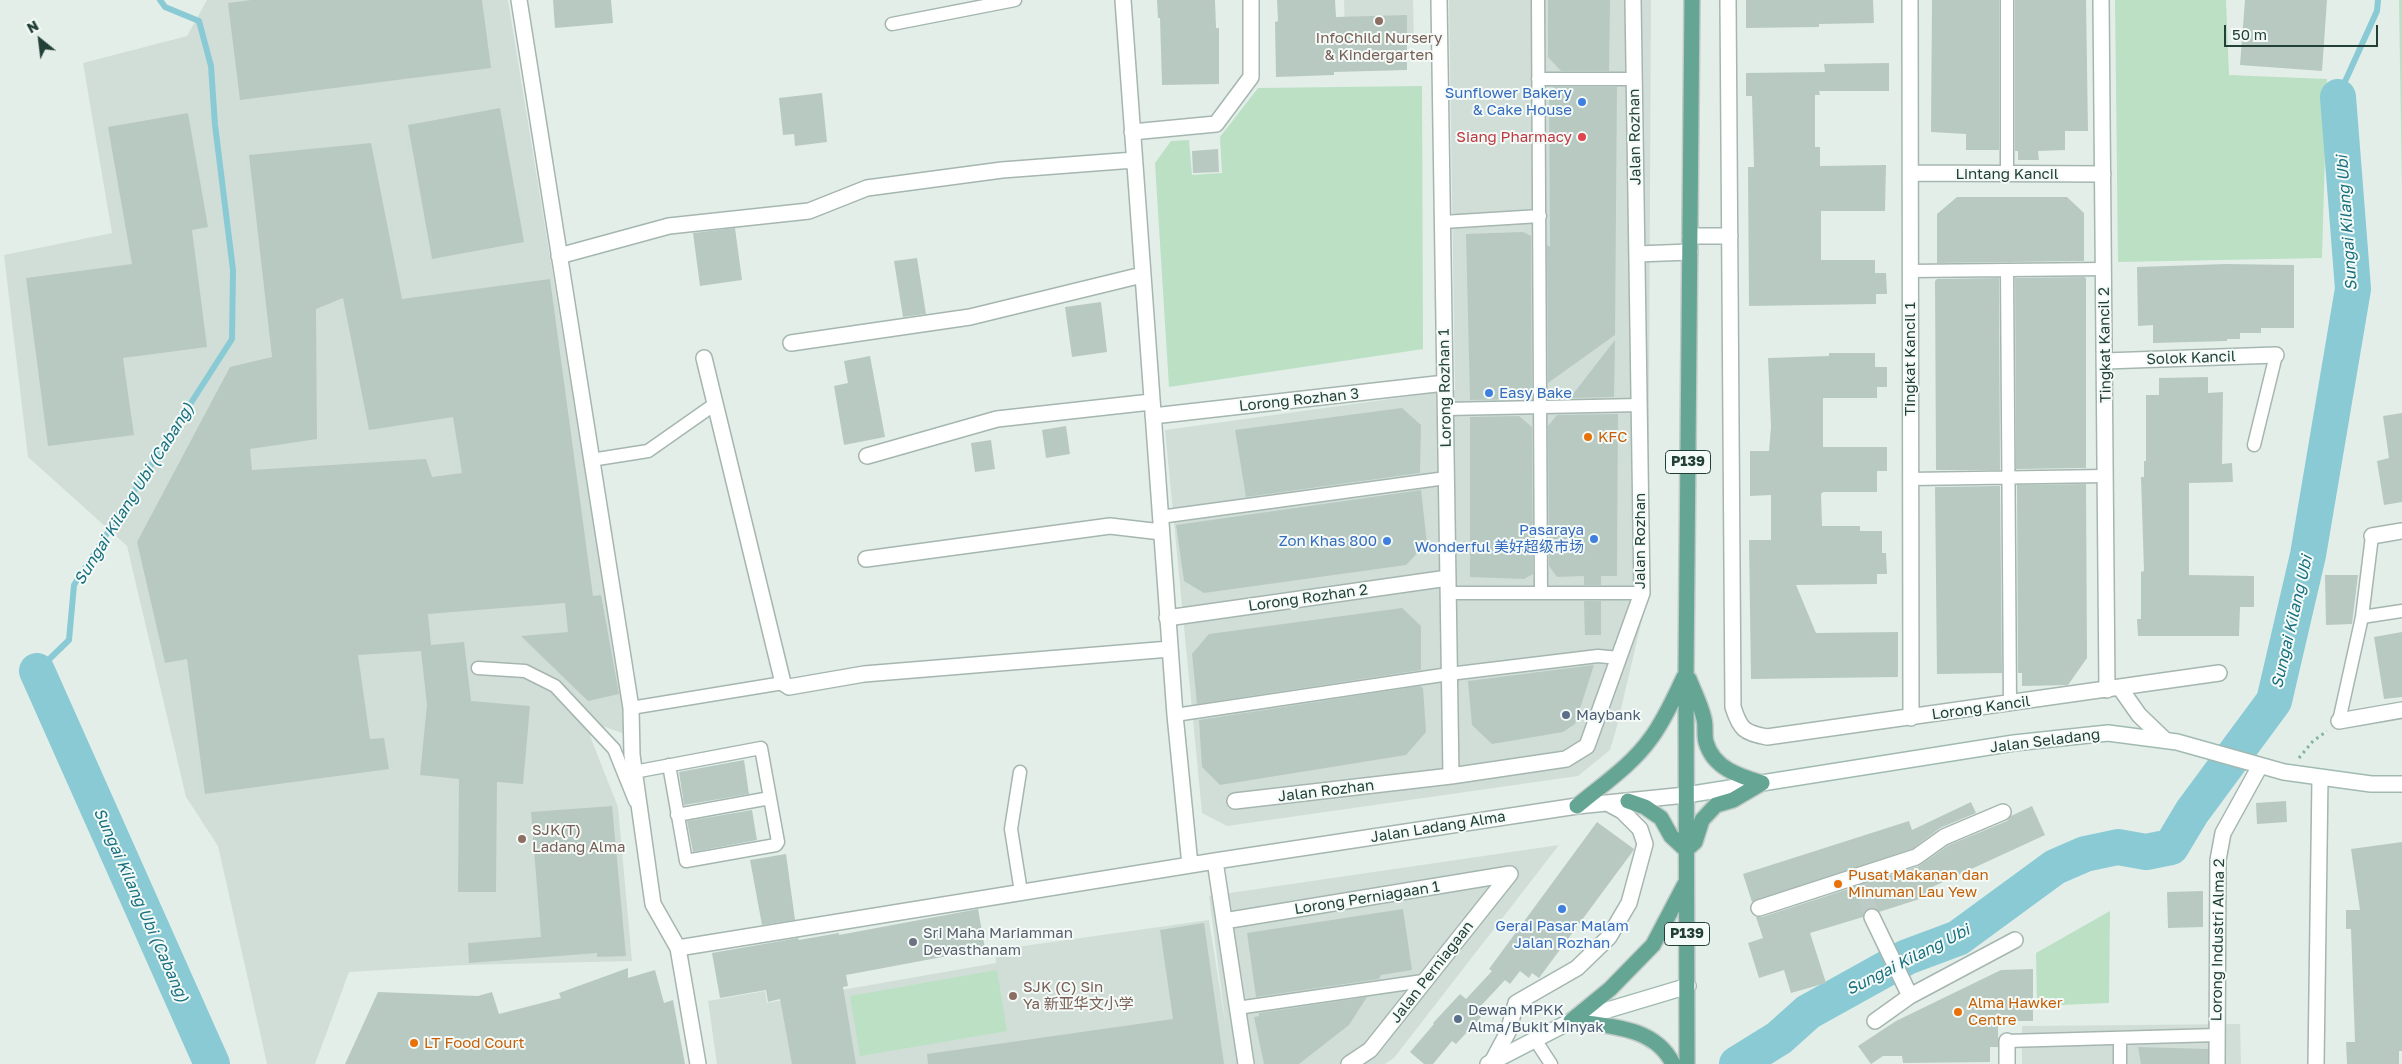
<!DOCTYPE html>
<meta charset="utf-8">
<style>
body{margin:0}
#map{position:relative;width:2402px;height:1064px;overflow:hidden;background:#e3eee9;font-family:"Golos Text",sans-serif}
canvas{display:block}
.north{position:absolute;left:15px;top:15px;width:50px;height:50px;-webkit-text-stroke:4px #f4faf7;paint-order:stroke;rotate:331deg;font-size:14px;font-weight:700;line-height:20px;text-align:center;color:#224037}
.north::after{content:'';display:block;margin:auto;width:18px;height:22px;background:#224037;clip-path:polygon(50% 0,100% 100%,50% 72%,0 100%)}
.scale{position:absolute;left:2224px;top:25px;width:154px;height:22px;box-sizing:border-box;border:2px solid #224037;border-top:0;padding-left:6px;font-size:15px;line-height:18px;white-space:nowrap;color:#224037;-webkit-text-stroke:4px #f4faf7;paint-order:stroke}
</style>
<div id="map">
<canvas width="2402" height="1064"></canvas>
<div class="north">N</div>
<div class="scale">50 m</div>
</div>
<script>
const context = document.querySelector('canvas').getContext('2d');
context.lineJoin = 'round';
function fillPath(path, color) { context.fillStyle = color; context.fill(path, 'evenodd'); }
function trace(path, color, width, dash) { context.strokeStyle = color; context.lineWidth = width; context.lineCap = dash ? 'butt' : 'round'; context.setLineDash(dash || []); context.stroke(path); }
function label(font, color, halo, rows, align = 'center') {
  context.font = font + ' "Golos Text","Noto Sans SC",sans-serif'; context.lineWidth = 4; context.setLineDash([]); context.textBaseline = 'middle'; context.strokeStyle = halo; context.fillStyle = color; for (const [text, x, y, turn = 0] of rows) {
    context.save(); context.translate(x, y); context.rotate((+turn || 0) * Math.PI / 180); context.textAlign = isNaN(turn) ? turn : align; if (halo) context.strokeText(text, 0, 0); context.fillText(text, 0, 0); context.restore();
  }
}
const built = new Path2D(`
 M207,0H508L628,735L605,727L590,736L618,807L632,961L465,965L349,972L315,1064H267L218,846L186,797L127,546L28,457L4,255L112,233L83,63L187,36Z
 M1344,0H1413L1414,43L1345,44Z
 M1449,0H1651L1648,594L1616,730L1610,750L1578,776L1227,826L1202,813L1165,430L1455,390Z
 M1559,845L1394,1058L1385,1064H717L708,1001L765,991L767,1003L996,963L995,950L1209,920L1226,1027L1209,896Z
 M2240,1024L2241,1064H2022V1026Z`);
const green = new Path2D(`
 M2115,0H2226L2229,75L2327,79L2322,258L2118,262Z
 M2399,0H2402V192Z
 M1422,86L1423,349L1169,387L1155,163L1171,141L1189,140L1192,175L1222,173L1220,137L1258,88Z
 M2110,911L2109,1003L2037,1006L2036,953Z
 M997,970L1007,1031L860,1056L850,996Z`);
const stream = new Path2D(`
 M2338,97L2377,11L2378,0
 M37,671L69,640L74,585L232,339L233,270L215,125L211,66L199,21L165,7L160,0`);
const river = new Path2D(`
 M37,671L212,1064
 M1737,1064L1779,1038L1808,1012L1907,957L1958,938L2055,867L2085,854L2118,847L2146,852L2171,847L2192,812L2274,701L2308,555L2353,289L2338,97`);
const building = new Path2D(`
 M251,0H482L491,68L240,100L228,3Z
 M553,0H611L613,23L555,28Z
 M1157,0H1215L1216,28H1219V84L1162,85L1160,18H1158Z
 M1277,0H1335L1336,17L1407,15V70L1334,72V75L1276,77L1275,22L1278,21Z
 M1548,0H1610L1609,71H1561L1548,57Z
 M1746,0H1873L1874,23L1819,24V27L1746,28Z
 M1932,0H1999V150H1966V134L1931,132Z
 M2015,0H2086L2088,131H2065V150L2038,151L2039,160H2018V151H2015Z
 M2245,0H2327L2322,71L2240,65Z
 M1889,63V91H1819L1820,95H1815V147H1820V166L1886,165L1885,211H1821V260H1875V273H1886L1887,294H1876V304L1749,306L1748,167H1754L1752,96H1746V73L1825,72L1824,64Z
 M1554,87H1617L1615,335L1548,383L1547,245L1550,247L1549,92Z
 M822,93L827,142L795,146L794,134L783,135L779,98Z
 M500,108L524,242L432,259L408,125Z
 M188,113L208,227L192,230L207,347L123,358L134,435L48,446L26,278L132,264L108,127Z
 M371,143L402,299L550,279L593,596L601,595L619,694L588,701L521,636L568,632L565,603L428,614L431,645L464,642L471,701L530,706L523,784L497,782L496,892H458L459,779L420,775L427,705L421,651L358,655L370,739L384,738L389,769L205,794L187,659L165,663L137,542L230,367L272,357L249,155ZM343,298L369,430L453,417L462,473L432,477L426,459L252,470L250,449L317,439L316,309Z
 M1218,149L1219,172L1193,173L1192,151Z
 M1957,197H2067L2084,213V261L1937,263V214Z
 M735,228L742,280L700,286L693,233Z
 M1523,232L1531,236L1532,395L1526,399L1470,400L1466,234Z
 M917,258L926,314L903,317L894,261Z
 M2226,264L2294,265V328H2261V333H2240V339H2227V341L2153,343V325L2138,326L2137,267Z
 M2084,277L2086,278V468L2016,469L2015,278Z
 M1999,278L2000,470H1936L1935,281L1937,279Z
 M1101,302L1107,352L1072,357L1065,307Z
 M1615,340L1614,397L1570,398Z
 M1829,353H1875V367H1887V387H1877V398H1823V447H1887V471H1877V492H1823L1821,494L1822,526H1860V531H1882V553H1886L1887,574H1877V584L1796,585L1816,633L1898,632V677L1751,679L1749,540H1771V495L1750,496V451H1769L1771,427L1768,358L1829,356Z
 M870,356L885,437L844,445L834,386L848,383L844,361Z
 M2208,377V393L2223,392L2222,464L2232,463L2233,482L2189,483V575L2254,576V607H2240L2239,636H2138L2137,619H2141V572L2144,571L2141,477H2144V461H2146V395H2159V378Z
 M1402,408L1421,425L1420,473L1246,497L1235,430Z
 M2402,413V502L2384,505L2377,461L2389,458L2383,416Z
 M1618,414L1617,576H1601V585H1584V576L1557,577L1549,566L1548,426L1557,415Z
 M1519,416L1532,427L1533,574L1524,579L1470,577V417Z
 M1066,426L1070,454L1046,458L1042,430Z
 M991,440L995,469L975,472L971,443Z
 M2086,484L2087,658L2068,685L2022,686V673H2018L2017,485Z
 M2000,486L2002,673L1937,674L1935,487Z
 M1421,490L1427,543L1406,565L1204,593L1184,581L1176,525Z
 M2325,575H2358L2352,624L2326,625Z
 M1584,601H1601V635H1585Z
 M1402,608L1421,626V670L1197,704L1192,654L1209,634Z
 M2402,632V697L2384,699L2374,637Z
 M1594,665L1575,724L1563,732L1492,744L1472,725L1468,681Z
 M1420,686L1423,688L1426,732L1406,755L1220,785L1202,767L1199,720Z
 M744,760L749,794L684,805L679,772Z
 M2286,801L2287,822L2257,824L2256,803Z
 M1971,802L1976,813L1940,828L1912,849L1752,902L1743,874L1909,821L1912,830Z
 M612,806L626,956L597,957V953L469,963L468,943L541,937L531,812Z
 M2032,806L2045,835L1930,888L1932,895L1879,912L1873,908H1868L1863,917L1810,933L1826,983L1791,993L1784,970L1759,978L1748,943L1763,938L1756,917H1762L1919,866L1949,845L2007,821L2011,816Z
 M752,810L757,840L693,852L687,821Z
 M1597,822L1634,849L1633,851L1539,978L1532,973L1529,978L1520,971L1510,984L1505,980L1477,1010L1483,1015L1456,1044L1452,1041L1433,1064H1424L1410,1052L1434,1024L1433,1023L1460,994L1466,999L1492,971L1489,969Z
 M2402,842V1051H2399V1064H2347L2346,1042H2355L2351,929H2346V910H2360L2351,849Z
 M786,854L795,920L762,925L750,860Z
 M2203,891V927L2168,928L2167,892Z
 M978,909L985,949L846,975L848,986L843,987L856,1064H792L780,999L768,1002L766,990L720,998L712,953L798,938L799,940L839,933V935Z
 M1403,909L1412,970L1381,975L1379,979L1256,997L1247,933Z
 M1204,923L1224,1064H928L927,1054L1173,1019L1160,930Z
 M628,968V978L655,970L664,1003L673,1000L685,1064H345L378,992L478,996L492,992L499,1014L561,998L559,993Z
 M2033,969V1021H1998V1047H1990V1062L1903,1063L1902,1056H1883L1871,1064L1858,1046L1896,1021L2001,970Z
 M1367,997L1349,1025L1299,1064H1264L1254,1017L1259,1016V1013Z
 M2138,1047L2208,1049V1064H2141Z`);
const streetTunnel = new Path2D(`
 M1858,876L1872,917`);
const path = new Path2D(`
 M2299,758L2313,741L2327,731`);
const lane = new Path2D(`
 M1538,0L1541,593
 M2007,0V174
 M892,24L1015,0
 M1538,79H1635
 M1443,222L1540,216
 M2007,270L2010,704
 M1910,271L2104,269
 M1446,409L1640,405
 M2254,445L2276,355
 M591,460L648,451L715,404
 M1911,479L2105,476
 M1160,517L1446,478
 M1448,593H1642
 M2362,617L2402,611
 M478,668L525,671L555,686L614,749L635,801
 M631,708L783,683
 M1175,715L1449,674L1598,656L1619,658
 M2339,721L2362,617L2372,536
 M634,772L761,748L778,842L776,845L686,861L669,765
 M1020,772L1011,829L1021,892
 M677,815L770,798
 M1237,1008L1423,981
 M1534,1038L1551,1064
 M2007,1041L2217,1035
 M2120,1064V1038`);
const street = new Path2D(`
 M519,0L631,708L632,755L653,904L678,948L698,1064
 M1123,0L1175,715L1190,865
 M1439,0L1451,776
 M1728,0L1733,707C1740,729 1744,733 1767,737L2219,673
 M1910,0L1911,718
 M2101,0L2107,690
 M1132,132L1216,124L1251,77V0
 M1911,173L2103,174
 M1690,236H1730
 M1637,254L1690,252
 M559,256L669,226L809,211L867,188L1002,170L1134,160
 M791,343L970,317L1142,275
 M704,358L783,683L789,687L864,674L1170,649
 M2105,361L2276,355
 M1153,416L1445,383
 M867,456L997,419L1151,402
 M2372,536L2402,531
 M866,559L1110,526L1161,532
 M1167,618L1448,578
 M2120,688L2139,715L2164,739
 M2339,721L2402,710
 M1235,801L1451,776L1566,759L1587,746L1642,593L1633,0
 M1215,861L1246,1064
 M1759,908L1916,857L1944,837L2003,812
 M1872,917L1910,996
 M1224,921L1510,874
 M678,948L1215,861L1577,806L1686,795
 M1875,1021L1910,996L2015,940
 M1492,1062L1508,1032L1516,1003L1577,968L1609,937L1629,903L1645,844L1640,829L1622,811L1607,803
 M1349,1064L1370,1050L1510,874
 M2007,1064V1041
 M2217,1064L2218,860L2223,833L2260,766
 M2316,1064L2320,778`);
const secondary = new Path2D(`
 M1686,795L2014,743L2108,733L2177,742L2284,772L2371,784H2402
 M1488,1064L1571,1021L1688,986`);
const primary = new Path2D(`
 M1689,679C1694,692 1701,705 1704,719C1706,726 1704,734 1706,742C1713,768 1739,776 1762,783
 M1628,801L1645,807L1661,818L1671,836L1686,850
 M1577,806C1602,785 1632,765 1651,738C1665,719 1674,698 1684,677
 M1686,850L1695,842L1702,820L1716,805L1733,800L1762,783
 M1571,1021L1610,989L1653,945L1685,884
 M1571,1021C1607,1026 1655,1026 1673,1064
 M1687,1064L1686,673L1692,0`);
const markers = [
 [1379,21,5,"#8d6e63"],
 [1582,102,5,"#3f7fe0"],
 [1582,137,5,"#e0444e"],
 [1489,393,5,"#3f7fe0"],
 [1588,437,5,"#e8710a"],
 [1594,539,5,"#3f7fe0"],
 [1387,541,5,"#3f7fe0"],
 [1566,715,5,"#5c6f8a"],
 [522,839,5,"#8d6e63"],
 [1838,884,5,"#e8710a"],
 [1562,909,5,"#3f7fe0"],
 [913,942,5,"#6b7280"],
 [1013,996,5,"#8d6e63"],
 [1958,1012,5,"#e8710a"],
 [1458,1019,5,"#5c6f8a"],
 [414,1043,5,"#e8710a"]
];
const shields = [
 [1688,462,45],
 [1687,934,45]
];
const shieldNames = [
 ["P139",1688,462],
 ["P139",1687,934]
];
const educationNames = [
 ["InfoChild Nursery",1379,38,"center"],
 ["& Kindergarten",1379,55,"center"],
 ["SJK(T)",532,830],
 ["Ladang Alma",532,847],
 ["SJK (C) Sin",1023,987],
 ["Ya 新亚华文小学",1023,1004]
];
const shopNames = [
 ["Sunflower Bakery",1572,93],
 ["& Cake House",1572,110],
 ["Easy Bake",1499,393,"left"],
 ["Pasaraya",1584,530],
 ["Wonderful 美好超级市场",1584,547],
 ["Zon Khas 800",1377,541],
 ["Gerai Pasar Malam",1562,926,"center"],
 ["Jalan Rozhan",1562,943,"center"]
];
const healthNames = [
 ["Siang Pharmacy",1572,137]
];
const streetNames = [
 ["Jalan Rozhan",1635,137,-91],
 ["Lintang Kancil",2007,174],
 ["Tingkat Kancil 2",2105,345,-91],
 ["Solok Kancil",2191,358,-2],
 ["Tingkat Kancil 1",1910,359,-90],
 ["Lorong Rozhan 1",1445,388,-91],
 ["Lorong Rozhan 3",1299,400,-6],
 ["Jalan Rozhan",1640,541,-90],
 ["Lorong Rozhan 2",1308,598,-8],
 ["Lorong Kancil",1981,708,-8],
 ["Jalan Seladang",2045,741,-7],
 ["Jalan Rozhan",1326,791,-7],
 ["Jalan Ladang Alma",1438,827,-9],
 ["Lorong Perniagaan 1",1367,898,-9],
 ["Lorong Industri Alma 2",2218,940,-89],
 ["Jalan Perniagaan",1432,972,-52]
];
const foodNames = [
 ["KFC",1598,437],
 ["Pusat Makanan dan",1848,875],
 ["Minuman Lau Yew",1848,892],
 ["Alma Hawker",1968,1003],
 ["Centre",1968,1020],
 ["LT Food Court",424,1043]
];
const serviceNames = [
 ["Maybank",1576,715],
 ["Dewan MPKK",1468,1010],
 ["Alma/Bukit Minyak",1468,1027]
];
const worshipNames = [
 ["Sri Maha Mariamman",923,933],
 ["Devasthanam",923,950]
];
const waterNames = [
 ["Sungai Kilang Ubi",2347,223,-94],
 ["Sungai Kilang Ubi (Cabang)",134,494,-58],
 ["Sungai Kilang Ubi",2292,622,-77],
 ["Sungai Kilang Ubi (Cabang)",141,905,66],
 ["Sungai Kilang Ubi",1908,960,-27]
];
fillPath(built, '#d1ded8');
fillPath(green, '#bbe0c4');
trace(stream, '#89cad5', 6);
trace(river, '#89cad5', 36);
fillPath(building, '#b8c9c2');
trace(streetTunnel, '#bccbc5', 15, [15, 8]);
trace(lane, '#a5b6b0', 15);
trace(street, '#a5b6b0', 18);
trace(secondary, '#a1bab1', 18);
trace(primary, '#c1cac7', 18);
trace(path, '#82b3a3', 3, [2.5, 4]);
trace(lane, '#fff', 12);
trace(street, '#fff', 15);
trace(secondary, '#fff', 15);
trace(primary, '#65a594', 15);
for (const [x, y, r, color] of markers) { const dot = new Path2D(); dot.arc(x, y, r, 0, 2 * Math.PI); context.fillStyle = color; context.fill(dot); trace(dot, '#f4faf7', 2); }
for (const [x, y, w] of shields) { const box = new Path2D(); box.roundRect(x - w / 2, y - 11.5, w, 23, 4); context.fillStyle = '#f4faf7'; context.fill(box); trace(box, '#224037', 1); }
label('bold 14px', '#224037', null, shieldNames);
label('15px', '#785e54', '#f4faf7', educationNames, 'left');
label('15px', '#366cbe', '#f4faf7', shopNames, 'right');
label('15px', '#be3a42', '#f4faf7', healthNames, 'right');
label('15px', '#224037', '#f4faf7', streetNames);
label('15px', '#c56008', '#f4faf7', foodNames, 'left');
label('15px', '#4e5e75', '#f4faf7', serviceNames, 'left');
label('15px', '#5b616d', '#f4faf7', worshipNames, 'left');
label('italic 16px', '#18707f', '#f4faf7', waterNames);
</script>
